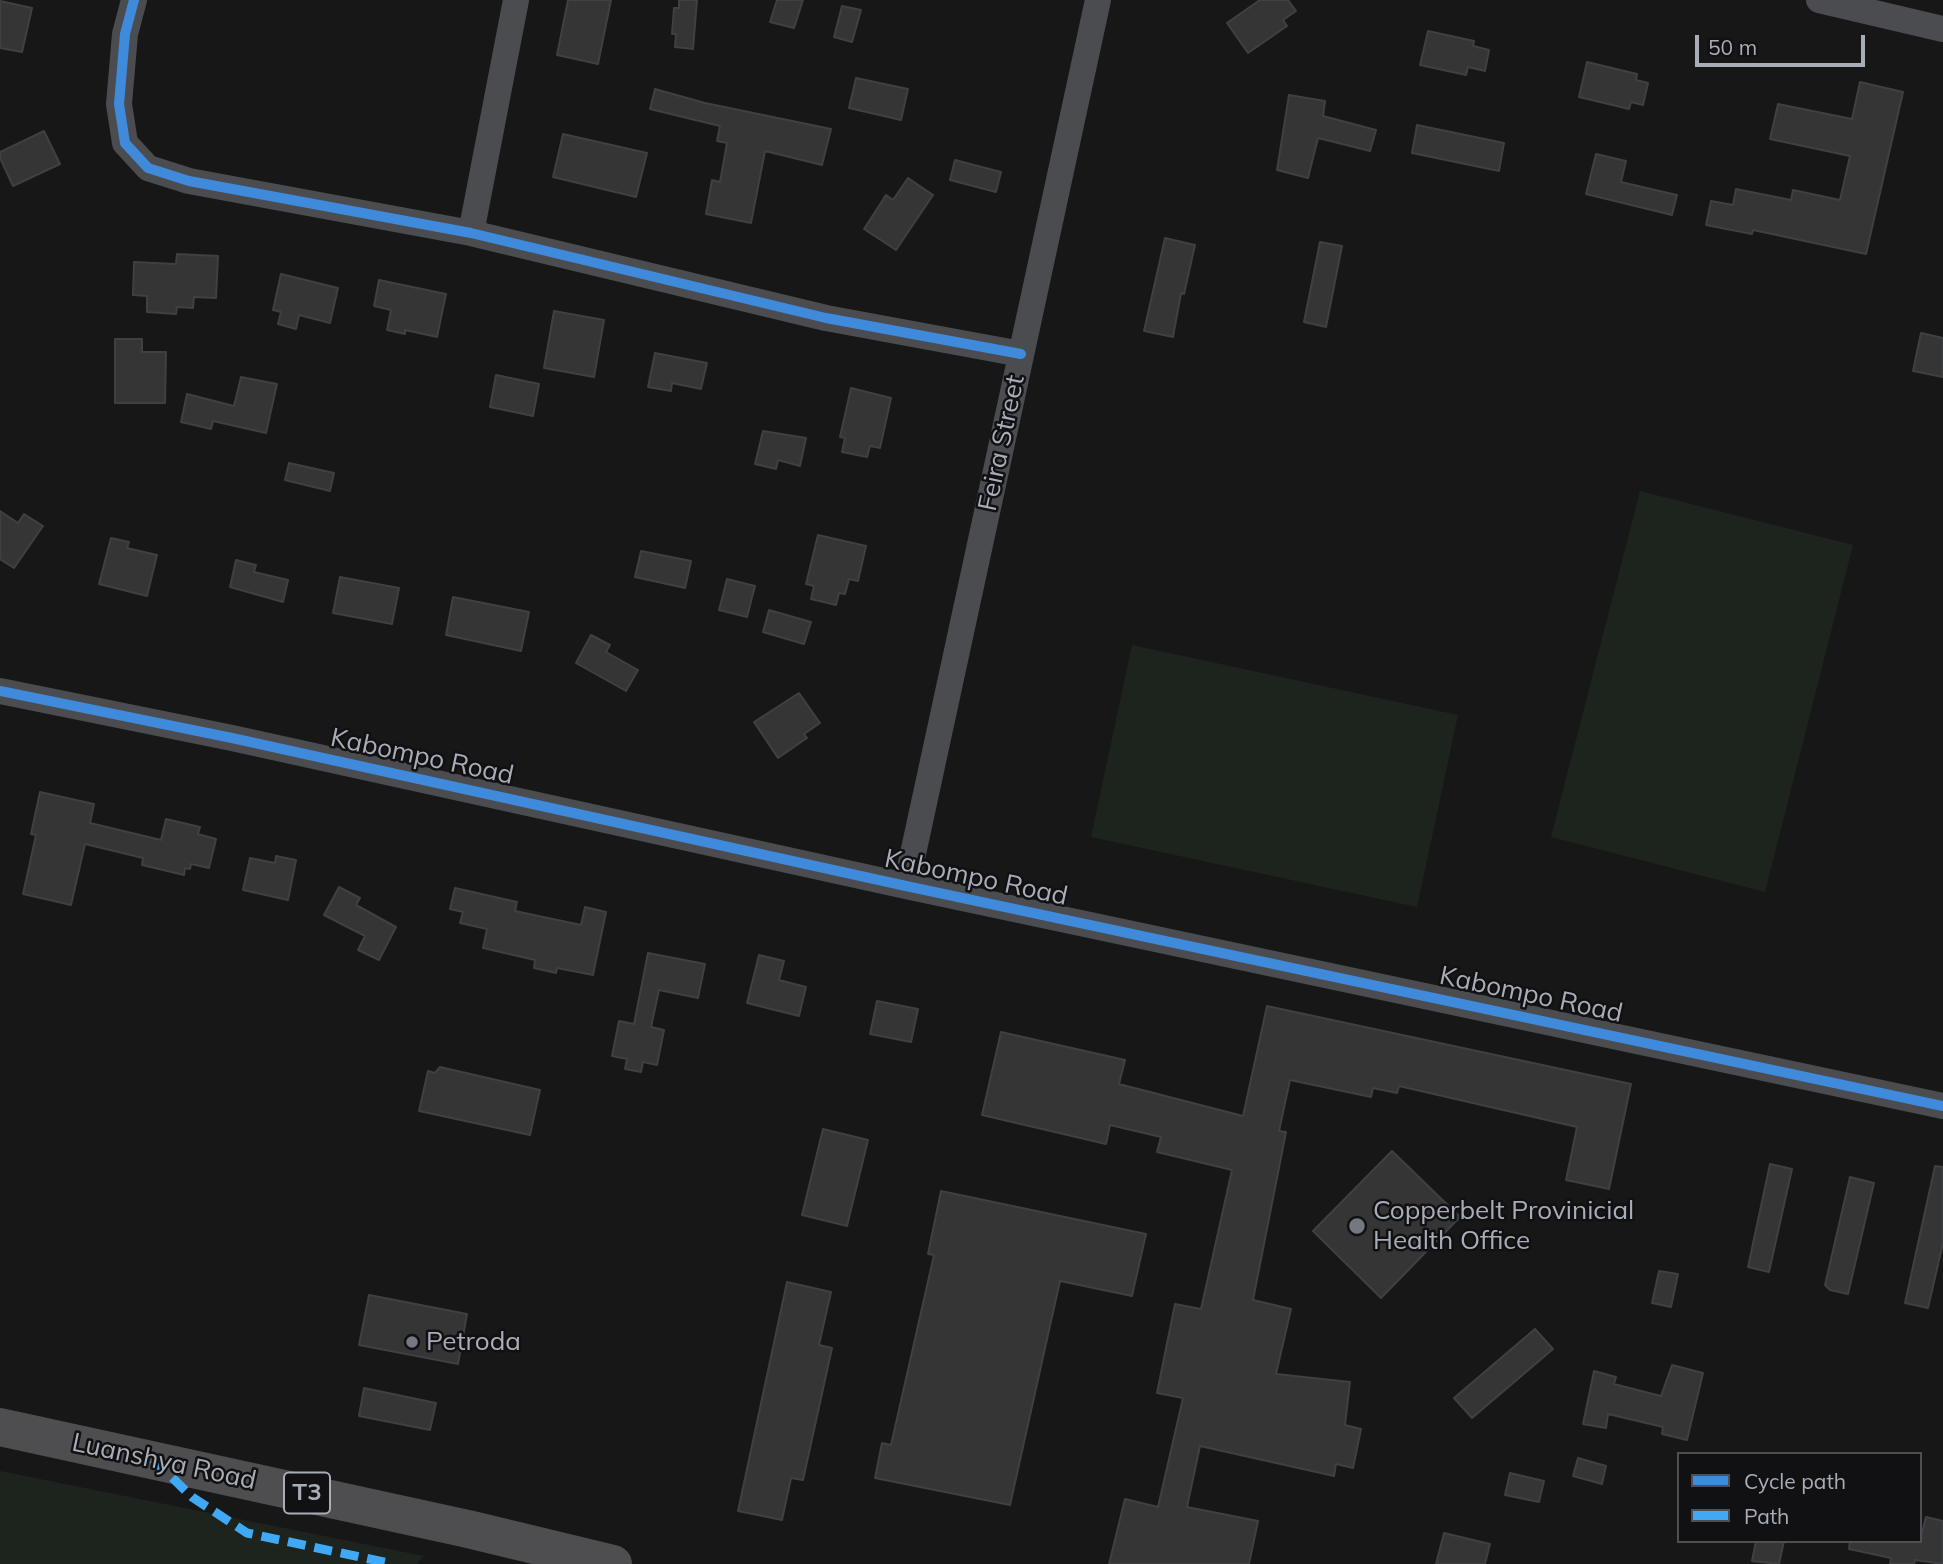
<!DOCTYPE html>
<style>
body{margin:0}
#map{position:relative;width:1943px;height:1564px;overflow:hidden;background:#171717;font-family:Mulish,sans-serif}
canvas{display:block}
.legend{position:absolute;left:1677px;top:1452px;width:245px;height:91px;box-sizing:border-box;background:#111113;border:2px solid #4d4f55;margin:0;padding:9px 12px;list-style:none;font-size:21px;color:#a8adb8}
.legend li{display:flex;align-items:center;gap:14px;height:35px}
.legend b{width:35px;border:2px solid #4d4f55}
.scale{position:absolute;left:1695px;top:35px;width:170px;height:32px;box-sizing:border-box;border:4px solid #a8adb8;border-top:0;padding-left:9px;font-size:21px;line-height:24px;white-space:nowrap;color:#a8adb8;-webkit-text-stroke:5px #111113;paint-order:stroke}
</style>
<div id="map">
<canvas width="1943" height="1564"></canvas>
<ul class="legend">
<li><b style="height:9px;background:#408adc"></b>Cycle path</li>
<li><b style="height:9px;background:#3fa9f5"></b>Path</li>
</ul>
<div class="scale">50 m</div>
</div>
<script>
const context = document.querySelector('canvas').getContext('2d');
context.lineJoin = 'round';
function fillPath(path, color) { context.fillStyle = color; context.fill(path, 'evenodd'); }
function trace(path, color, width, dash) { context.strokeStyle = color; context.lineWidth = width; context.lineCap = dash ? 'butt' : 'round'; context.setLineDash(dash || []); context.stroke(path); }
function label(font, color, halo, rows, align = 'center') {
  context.font = font + ' Mulish,sans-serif'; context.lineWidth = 5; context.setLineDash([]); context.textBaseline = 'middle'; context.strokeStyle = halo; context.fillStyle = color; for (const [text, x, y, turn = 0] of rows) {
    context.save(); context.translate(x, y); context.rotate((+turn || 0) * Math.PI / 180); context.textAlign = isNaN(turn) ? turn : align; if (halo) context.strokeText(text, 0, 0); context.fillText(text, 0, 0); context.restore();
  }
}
const green = new Path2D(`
 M1640,491L1853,545L1765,892L1551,837Z
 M1132,645L1458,715L1417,907L1091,837Z
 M0,1471L424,1556L417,1564H0Z`);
const building = new Path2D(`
 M568,0H611L598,64L557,55Z
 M679,0H697L693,49L675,47L676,34H672L674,8H679Z
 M777,0H803L794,28L770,22Z
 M1260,0H1288L1296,11L1283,20L1287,26L1248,53L1227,23Z
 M0,1L32,8L22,52L0,48Z
 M842,6L861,10L852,42L834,37Z
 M1428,31L1474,41L1473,46L1489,50L1485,71L1468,67L1466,75L1420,65Z
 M1587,62L1637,74L1636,80L1648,83L1643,105L1631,102L1629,109L1579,97Z
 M856,78L908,89L901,120L849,108Z
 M1860,82L1903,92L1866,254L1753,230L1752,234L1706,225L1711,201L1733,205L1736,189L1791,200L1793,190L1840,200L1850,156L1770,139L1778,104L1852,119Z
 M655,89L705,103L831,129L822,165L765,151L751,223L706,214L712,180L720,182L727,143L717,141L720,126L650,109Z
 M1289,95L1325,101L1323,116L1376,130L1370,151L1318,138L1308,178L1277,170Z
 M1417,125L1504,143L1499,171L1412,153Z
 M44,131L60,164L13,186L0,158V152Z
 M563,134L647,153L636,197L553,177Z
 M1596,154L1626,161L1621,182L1677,195L1672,215L1586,194Z
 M955,160L1001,172L996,192L950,180Z
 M908,178L933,195L896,250L864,229L886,195L893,200Z
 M1165,238L1195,245L1184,294L1181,293L1173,337L1144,331Z
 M1320,242L1342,246L1326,327L1304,322Z
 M177,254L218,256L216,298L194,297L193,308L177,307L176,314L147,312V296L133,295L134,262L176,264Z
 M281,274L338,288L330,323L299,315L296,329L278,324L281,312L273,310Z
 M379,280L446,294L437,337L405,330V334L387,330L391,310L374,306Z
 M554,311L604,320L594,377L544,368Z
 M1921,333L1943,338V377L1913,371Z
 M115,339H142V352H166L165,403H115Z
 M655,353L707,363L701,389L672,383L671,391L648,387Z
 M496,375L539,384L533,416L490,407Z
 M241,377L277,384L266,433L213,421L211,429L181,422L187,394L234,406Z
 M851,388L891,398L880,448L870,446L867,457L842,452L845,438L840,437Z
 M763,431L806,438L800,466L778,460L776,469L755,464Z
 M289,463L334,473L330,491L285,480Z
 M0,511L18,523L24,514L43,526L14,568L0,559Z
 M818,535L866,546L858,581L849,579L845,594L839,593L836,605L811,599L814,586L806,584Z
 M111,538L129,542L127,548L157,555L147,596L99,584Z
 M641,551L691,561L685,588L635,577Z
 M236,560L256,565L254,572L288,580L283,602L230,587Z
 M340,577L399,588L392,624L333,613Z
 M727,579L755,586L747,617L719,610Z
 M453,597L529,612L521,651L446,635Z
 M769,610L811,622L804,644L763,632Z
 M591,635L610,645L606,652L638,670L626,691L576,663Z
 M799,693L820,723L804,734L807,738L778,758L754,722Z
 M40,792L94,804L90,823L161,840L166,819L200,827L198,834L216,839L209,868L191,864L190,869L185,868L184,875L142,865L143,858L85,844L71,905L23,894L36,835L31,834Z
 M276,856L296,860L288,900L243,890L250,858L275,863Z
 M339,887L360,898L356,905L396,927L379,960L358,950L365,936L324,915Z
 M455,888L517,902L515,911L581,925L585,907L606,912L593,975L557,968L556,973L534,968L535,960L483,948L487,929L460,923L463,912L450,909Z
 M648,953L705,964L698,998L659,990L651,1027L664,1030L657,1065L643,1062L641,1072L625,1069L627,1059L612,1056L619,1021L634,1024Z
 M759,955L784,961L779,980L806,987L799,1016L747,1003Z
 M877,1001L918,1009L911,1042L870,1034Z
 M1267,1006L1631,1084L1609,1189L1566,1180L1577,1127L1399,1086L1397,1093L1373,1088L1371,1097L1290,1080L1279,1131L1286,1132L1253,1300L1291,1309L1276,1374L1350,1382L1345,1425L1361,1429L1353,1468L1336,1464L1334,1476L1200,1446L1187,1507L1258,1521L1249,1564H1109L1125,1499L1158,1507L1183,1398L1157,1393L1175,1304L1201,1309L1232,1170L1157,1152L1161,1137L1110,1125L1106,1144L982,1115L1001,1032L1125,1060L1119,1084L1243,1116Z
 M440,1067L540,1090L530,1135L419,1111L428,1071L435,1073Z
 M823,1129L868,1140L847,1226L802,1215Z
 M1392,1151L1460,1217L1381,1298L1313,1231Z
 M1770,1164L1792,1169L1769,1272L1748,1267Z
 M1935,1166L1943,1167V1243L1928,1308L1905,1303Z
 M1850,1177L1874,1183L1848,1294L1830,1290L1825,1285Z
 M941,1191L1146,1234L1132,1296L1060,1281L1010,1505L875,1478L882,1443L891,1445L934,1255L928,1254Z
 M1659,1271L1678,1274L1671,1307L1652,1303Z
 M787,1282L831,1292L819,1345L832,1348L803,1480L791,1478L782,1520L738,1511Z
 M369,1295L467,1314L458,1364L359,1345Z
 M1535,1329L1553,1349L1472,1418L1454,1398Z
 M1672,1365L1703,1373L1687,1440L1662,1434L1663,1427L1608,1414L1606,1428L1583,1424L1594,1371L1616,1377L1614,1384L1661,1396Z
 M364,1388L436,1403L430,1430L359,1416Z
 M1578,1458L1606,1466L1602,1484L1573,1476Z
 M1510,1473L1544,1481L1539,1502L1505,1495Z
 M1926,1517L1943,1521V1564L1915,1560L1914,1564H1890L1891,1558L1849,1549L1850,1541H1920Z
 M1444,1533L1490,1544L1485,1564H1436Z
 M1756,1541H1784L1779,1564L1752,1561Z`);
const street = new Path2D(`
 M134,0L125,34L119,104L125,143L148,168L189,181L471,233L826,318L1021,354
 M1819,0L1943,29
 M471,233L516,0
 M0,691L232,738L906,886L1943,1106
 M906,886L1098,0`);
const highway = new Path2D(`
 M0,1427L468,1529L613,1564`);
const quiet = new Path2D(`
 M153,1459L192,1497L247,1533L393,1564`);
const cycleway = new Path2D(`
 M134,0L125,34L119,104L125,143L148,168L189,181L471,233L826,318L1021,354
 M0,691L232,738L906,886L1943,1106`);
const markers = [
 [1357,1226,9,"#757880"],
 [412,1342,7,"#757880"]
];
const shields = [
 [307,1493,46]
];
const shieldNames = [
 ["T3",307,1493]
];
const streetNames = [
 ["Feira Street",1002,443,-78],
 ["Kabompo Road",422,757,12],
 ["Kabompo Road",976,878,12],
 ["Kabompo Road",1531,995,12],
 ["Luanshya Road",164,1462,12]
];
const poiNames = [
 ["Copperbelt Provinicial",1373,1211],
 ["Health Office",1373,1241],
 ["Petroda",426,1342]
];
fillPath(green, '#1d241e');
fillPath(building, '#353536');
trace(building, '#3f4043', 2);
trace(street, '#4b4c50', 26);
trace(highway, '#4e4e51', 38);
trace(quiet, '#3fa9f5', 9, [18, 9]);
trace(cycleway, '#408adc', 10);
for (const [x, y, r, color] of markers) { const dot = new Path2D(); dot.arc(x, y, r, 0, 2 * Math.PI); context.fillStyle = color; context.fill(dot); trace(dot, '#111113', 2.5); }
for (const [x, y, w] of shields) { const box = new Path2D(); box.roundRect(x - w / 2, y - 20.5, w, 41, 5); context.fillStyle = '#111113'; context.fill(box); trace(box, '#a8adb8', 2); }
label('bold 24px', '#a8adb8', null, shieldNames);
label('26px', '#a8adb8', '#111113', streetNames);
label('26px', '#a8adb8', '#111113', poiNames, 'left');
</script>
